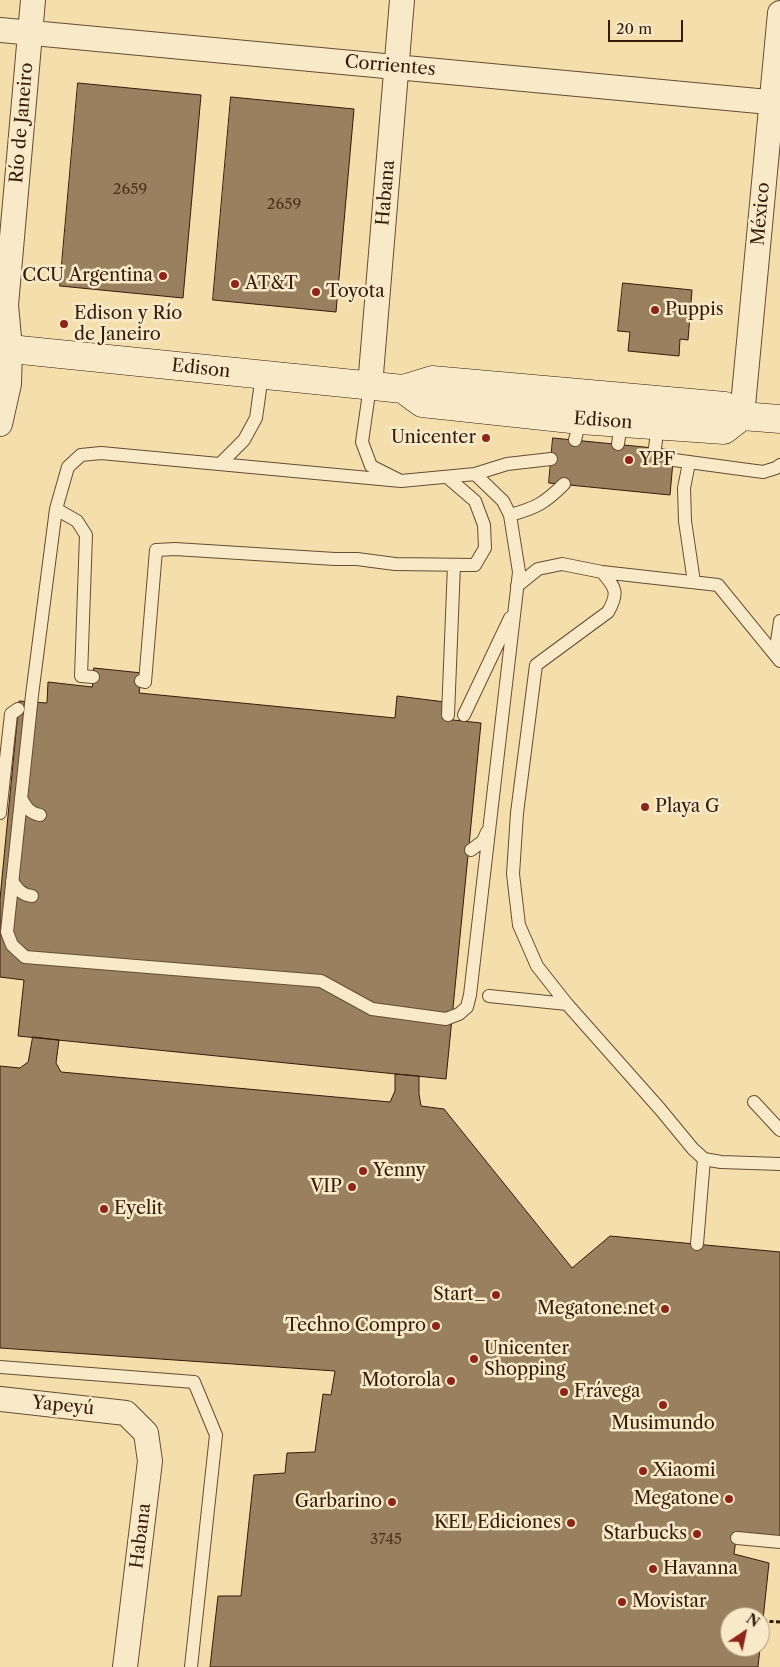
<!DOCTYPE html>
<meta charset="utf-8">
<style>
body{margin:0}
#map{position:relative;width:780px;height:1667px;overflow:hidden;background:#f4deac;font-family:"Libre Caslon Text",serif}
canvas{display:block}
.north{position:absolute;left:720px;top:1607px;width:50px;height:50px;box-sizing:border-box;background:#f8eac9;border:1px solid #aa977d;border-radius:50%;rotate:34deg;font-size:14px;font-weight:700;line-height:20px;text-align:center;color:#361b0a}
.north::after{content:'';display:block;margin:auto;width:18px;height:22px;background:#8f2418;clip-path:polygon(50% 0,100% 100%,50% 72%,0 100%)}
.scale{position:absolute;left:608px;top:20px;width:75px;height:22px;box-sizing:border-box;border:2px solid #361b0a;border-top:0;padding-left:6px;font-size:15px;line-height:18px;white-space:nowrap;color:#361b0a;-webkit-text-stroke:4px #f8eac9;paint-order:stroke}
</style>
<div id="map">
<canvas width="780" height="1667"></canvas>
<div class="north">N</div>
<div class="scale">20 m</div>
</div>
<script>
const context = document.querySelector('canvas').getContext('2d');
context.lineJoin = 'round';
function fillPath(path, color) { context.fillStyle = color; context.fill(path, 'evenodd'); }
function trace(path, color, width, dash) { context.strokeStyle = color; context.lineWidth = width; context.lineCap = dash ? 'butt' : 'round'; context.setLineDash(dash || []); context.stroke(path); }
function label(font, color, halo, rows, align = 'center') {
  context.font = font + ' "Libre Caslon Text",serif'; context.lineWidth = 5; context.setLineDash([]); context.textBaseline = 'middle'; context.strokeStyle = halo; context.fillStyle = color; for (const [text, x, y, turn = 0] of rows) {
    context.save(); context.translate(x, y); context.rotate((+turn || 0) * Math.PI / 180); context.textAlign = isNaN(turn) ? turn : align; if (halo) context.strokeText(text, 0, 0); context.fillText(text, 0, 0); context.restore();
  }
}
const building = new Path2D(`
 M78,83L201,95L183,298L60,286Z
 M231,97L354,109L336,312L213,300Z
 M623,283L692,290L688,340L680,339L679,356L628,351L630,332L618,331Z
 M553,438L674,450L670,495L549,483Z
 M94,668L142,673L139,693L395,718L397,696L445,702L444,719L481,723L446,1079L18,1036L24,980L0,977V899L19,701L47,703L48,682L92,687Z
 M33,1037L59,1040L56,1063L61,1072L390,1102L395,1091V1074L419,1076V1094L421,1106L444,1109L572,1268L610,1236L780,1252V1536L737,1532L734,1554L769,1563L758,1667H210L218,1596H241L254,1475L285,1473L287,1453L315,1452L323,1394L331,1395L335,1371L0,1348V1066L20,1068L28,1062ZM730,1617H760V1647H730Z`);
const path = new Path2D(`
 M763,1621L780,1622`);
const lane = new Path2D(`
 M370,386L362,442L371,466L401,481L475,474L507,464L551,459
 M575,440L580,420
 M618,444L621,423
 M655,448L658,425
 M674,460L763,472L776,468L780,465
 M689,463L684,488L685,521L694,582
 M220,464L244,440L256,418L262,375
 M401,481L101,453L81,455L68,467L56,509L32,695L7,932L12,945L25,957L321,981L372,1009L446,1019L459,1014L467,1007L470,995L519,572L510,515L503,501L475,474
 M56,509L77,521L86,535L81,676L93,677
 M510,515C536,508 545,503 564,484
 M602,572C616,588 619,593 608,612L536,665L517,813L513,874L519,925L537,966L567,1004L660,1109L693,1149L704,1159L721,1162L780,1164
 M517,586L538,569L562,564L602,572L718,585L780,661
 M775,655L780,621
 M141,681L145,682L156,550L175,549L335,559H357L395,564L475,565L485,548L484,525L475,501L447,477
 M448,715L454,565
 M464,715L510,618
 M21,798C26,808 30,813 40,815
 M0,813L11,714L18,709
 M471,850L483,841L487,832
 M12,881C18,890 22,895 32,896
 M489,996L567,1004
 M754,1102L780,1130
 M697,1244L704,1159
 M0,1367L194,1382L216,1435L191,1667
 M737,1538L780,1542`);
const street = new Path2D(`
 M0,30L780,103
 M370,386L402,0
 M742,416L780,13
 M0,424L9,384L10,348L6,305L33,0
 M0,1399L126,1413L146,1433L150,1461L125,1667`);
const secondary = new Path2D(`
 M0,348L403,389L432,380L725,406L742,416L780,419
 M403,389L422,403L580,420L724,430L742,416`);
const markers = [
 [163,276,5,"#8f2418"],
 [235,284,5,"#8f2418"],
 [316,292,5,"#8f2418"],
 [655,310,5,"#8f2418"],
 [64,324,5,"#8f2418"],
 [486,438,5,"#8f2418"],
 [629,460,5,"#8f2418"],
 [645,807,5,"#8f2418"],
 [363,1171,5,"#8f2418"],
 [352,1187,5,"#8f2418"],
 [104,1209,5,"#8f2418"],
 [496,1295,5,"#8f2418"],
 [665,1309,5,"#8f2418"],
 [436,1326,5,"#8f2418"],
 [474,1359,5,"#8f2418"],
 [451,1381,5,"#8f2418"],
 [564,1392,5,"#8f2418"],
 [663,1405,5,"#8f2418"],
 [643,1471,5,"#8f2418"],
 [729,1499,5,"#8f2418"],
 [392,1502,5,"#8f2418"],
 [571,1523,5,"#8f2418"],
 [697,1534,5,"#8f2418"],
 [653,1569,5,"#8f2418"],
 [622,1602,5,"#8f2418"]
];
const numberNames = [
 ["2659",130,190],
 ["2659",284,205],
 ["3745",386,1540]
];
const streetNames = [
 ["Corrientes",390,66,5],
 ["Río de Janeiro",22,123,-85],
 ["Habana",386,193,-85],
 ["México",761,214,-85],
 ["Edison",201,369,6],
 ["Edison",603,421,4],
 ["Yapeyú",63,1406,6],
 ["Habana",141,1536,-83]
];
const poiNames = [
 ["CCU Argentina",153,276,"right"],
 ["AT&T",245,284],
 ["Toyota",326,292],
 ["Puppis",665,310],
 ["Edison y Río",74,314],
 ["de Janeiro",74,335],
 ["Unicenter",476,438,"right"],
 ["YPF",639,460],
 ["Playa G",655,807],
 ["Yenny",373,1171],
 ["VIP",342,1187,"right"],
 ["Eyelit",114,1209],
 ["Start_",486,1295,"right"],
 ["Megatone.net",655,1309,"right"],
 ["Techno Compro",426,1326,"right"],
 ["Unicenter",484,1349],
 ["Shopping",484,1370],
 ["Motorola",441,1381,"right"],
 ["Frávega",574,1392],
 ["Musimundo",663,1424,"center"],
 ["Xiaomi",653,1471],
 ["Megatone",719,1499,"right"],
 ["Garbarino",382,1502,"right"],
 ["KEL Ediciones",561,1523,"right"],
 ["Starbucks",687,1534,"right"],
 ["Havanna",663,1569],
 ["Movistar",632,1602]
];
fillPath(building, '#99805e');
trace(building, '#361b0a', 1);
trace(lane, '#664c32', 14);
trace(street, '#664c32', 26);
trace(secondary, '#361b0a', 29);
trace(path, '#361b0a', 3, [4, 2.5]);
trace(lane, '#f8eac9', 12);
trace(street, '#f8eac9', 24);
trace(secondary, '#f8eac9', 28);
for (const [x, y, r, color] of markers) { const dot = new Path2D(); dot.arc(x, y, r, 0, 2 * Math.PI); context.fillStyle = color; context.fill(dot); trace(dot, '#f8eac9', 2); }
label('15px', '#4f341f', null, numberNames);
label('18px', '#361b0a', '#f8eac9', streetNames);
label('18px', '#361b0a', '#f8eac9', poiNames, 'left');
</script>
